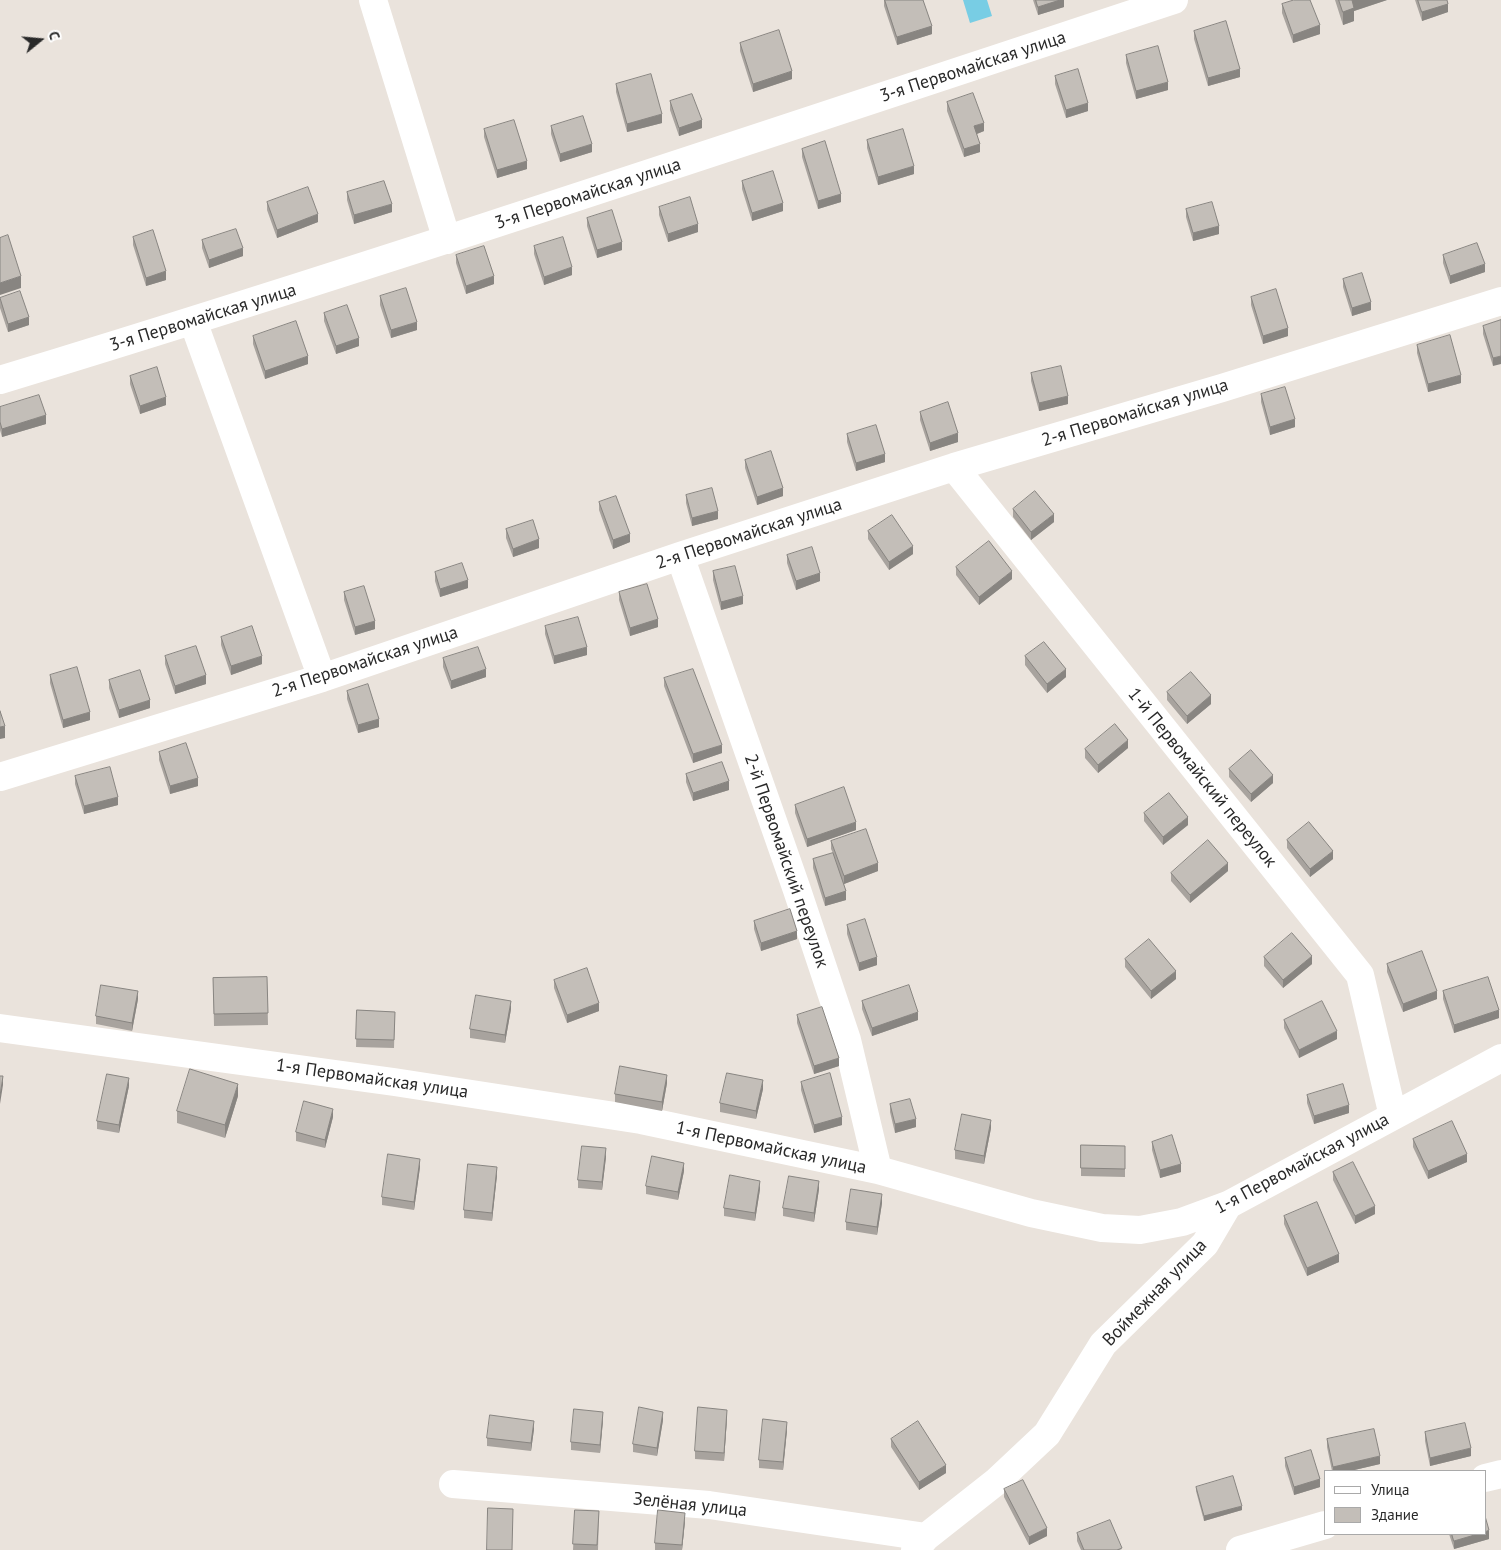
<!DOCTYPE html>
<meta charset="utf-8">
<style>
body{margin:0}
#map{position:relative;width:1501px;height:1550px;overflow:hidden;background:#eae3dc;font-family:"PT Sans",sans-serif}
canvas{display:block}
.legend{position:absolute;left:1324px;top:1470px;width:162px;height:65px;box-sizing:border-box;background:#fff;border:1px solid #a9a9a9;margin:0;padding:6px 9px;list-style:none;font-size:15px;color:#292929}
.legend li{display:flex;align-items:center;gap:10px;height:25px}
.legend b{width:25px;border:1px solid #a9a9a9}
.north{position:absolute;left:15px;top:15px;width:50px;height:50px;-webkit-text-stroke:4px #fff;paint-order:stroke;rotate:73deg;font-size:14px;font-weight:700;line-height:20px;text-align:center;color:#292929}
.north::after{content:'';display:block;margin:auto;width:18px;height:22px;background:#292929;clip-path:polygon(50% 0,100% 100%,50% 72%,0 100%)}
</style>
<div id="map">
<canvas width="1501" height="1550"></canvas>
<ul class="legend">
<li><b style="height:6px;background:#fff"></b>Улица</li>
<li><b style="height:14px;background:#c3beb8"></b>Здание</li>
</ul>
<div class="north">С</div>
</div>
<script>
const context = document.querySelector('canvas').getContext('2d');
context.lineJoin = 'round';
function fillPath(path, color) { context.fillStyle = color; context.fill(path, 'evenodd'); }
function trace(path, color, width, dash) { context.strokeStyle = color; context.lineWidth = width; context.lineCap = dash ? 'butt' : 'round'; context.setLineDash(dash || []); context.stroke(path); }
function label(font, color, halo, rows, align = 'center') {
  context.font = font + ' "PT Sans",sans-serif'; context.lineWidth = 4; context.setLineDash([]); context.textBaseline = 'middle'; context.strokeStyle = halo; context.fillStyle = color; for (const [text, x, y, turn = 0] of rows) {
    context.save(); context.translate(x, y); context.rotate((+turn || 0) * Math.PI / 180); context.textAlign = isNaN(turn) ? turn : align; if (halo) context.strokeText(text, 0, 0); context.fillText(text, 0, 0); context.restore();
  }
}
const water = new Path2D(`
 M963,0H987L992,16L970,23Z`);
const minor = new Path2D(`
 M373,0L447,240
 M193,321L322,678
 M0,380C394,260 783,129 1174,0
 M954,467L1360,975L1393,1116
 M680,556L797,890L847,1040L878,1170
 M0,777L322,678L680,556L954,467L1222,388L1501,301
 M0,1028L394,1082L641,1120L878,1170L1031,1213L1102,1228L1140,1230L1182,1222L1228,1205L1501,1058
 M1485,1478L1501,1474
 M453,1484L709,1505L926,1537
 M915,1550L926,1537L997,1481L1047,1434L1103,1344L1205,1244L1228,1205
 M1240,1550L1325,1525`);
const wall = new Path2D(`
 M884,0H923L932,34L897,45L884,6Z
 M1033,0H1064V7L1038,15Z
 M1335,0H1387L1354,11V21L1343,25Z
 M1415,0H1447L1448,12L1422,21Z
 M1282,4L1320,34L1293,43L1282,13Z
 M1194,31L1240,77L1208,86L1194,39Z
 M740,43L792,79L753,92L740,51Z
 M1126,55L1168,90L1136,99L1126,63Z
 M1055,76L1088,111L1066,118L1055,84Z
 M616,84L662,123L627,132L616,92Z
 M670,101L702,128L679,136L670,110Z
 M947,102L984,131L977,134L980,152L964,157L947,111Z
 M551,126L592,152L560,162L551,134Z
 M484,129L527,169L497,178L484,137Z
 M867,140L914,174L878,185L867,148Z
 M802,149L841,202L818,209L802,157Z
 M742,181L783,211L752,221L742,189Z
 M347,192L392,212L354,224L347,200Z
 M267,202L318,222L277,238L267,210Z
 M659,207L698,232L668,242L659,215Z
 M1186,209L1219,234L1193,241L1186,217Z
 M587,218L622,250L597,258L587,226Z
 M133,237L166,280L146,286L133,245Z
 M202,240L243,256L209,268L202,248Z
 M534,246L572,275L544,285L534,254Z
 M456,255L494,284L466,294L456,263Z
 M1443,255L1485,272L1450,284L1443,263Z
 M1343,279L1371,310L1352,316L1343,287Z
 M380,296L417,330L391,338L380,305Z
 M1251,297L1288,336L1263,344L1251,305Z
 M0,298L29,325L8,332L0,308Z
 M324,313L359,346L336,354L324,321Z
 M1501,320L1493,366L1483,334V326Z
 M253,336L308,364L265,379L253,344Z
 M1417,345L1461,383L1428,392L1417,353Z
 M1031,373L1068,404L1039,411L1031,381Z
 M130,376L166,405L140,414L130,384Z
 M1261,394L1295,427L1270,435L1261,402Z
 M0,407L46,424L2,437L0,430Z
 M920,412L958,442L930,451L920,420Z
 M847,434L885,462L856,471L847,442Z
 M745,460L783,496L757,505L745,468Z
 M686,495L718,519L692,526L686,503Z
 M599,502L630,542L613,549L599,510Z
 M1013,509L1054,522L1031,540L1013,517Z
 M506,529L539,548L513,557L506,538Z
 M868,531L913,554L889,570L868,539Z
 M787,555L820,581L796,590L787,563Z
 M956,567L1012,579L979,605L956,575Z
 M713,571L743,604L721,610L713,580Z
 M435,572L468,588L440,597L435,581Z
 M344,592L375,629L355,635L344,600Z
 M619,592L658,627L630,636L619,600Z
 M545,626L587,655L554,664L545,634Z
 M221,637L262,664L231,675L221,645Z
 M165,656L206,684L175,694L165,664Z
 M1025,656L1066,677L1047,693L1025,665Z
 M443,658L486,677L451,689L443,667Z
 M50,675L90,720L63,728L50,683Z
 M664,678L722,753L693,763L664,686Z
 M109,680L150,708L119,718L109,688Z
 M347,691L379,727L358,733L347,699Z
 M1167,692L1211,704L1187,724L1167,700Z
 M1128,748L1098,773L1085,758V749Z
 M159,752L198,786L170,794L159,760Z
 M1229,769L1273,783L1251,802L1229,777Z
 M686,774L729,790L693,801L686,782Z
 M75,776L118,805L84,814L75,784Z
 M795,805L856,830L807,847L795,813Z
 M1144,813L1188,825L1163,845L1144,821Z
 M1287,840L1333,859L1310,877L1287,848Z
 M831,841L878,871L844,884L846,900L825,906L813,868V859L833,853L831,849Z
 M1228,871L1190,903L1171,881V873Z
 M754,921L797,939L761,951L754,929Z
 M847,925L877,965L859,971L847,934Z
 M1264,957L1312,964L1283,988L1264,966Z
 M1125,959L1176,979L1151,999L1125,967Z
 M1387,964L1437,999L1403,1012L1387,972Z
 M267,977L268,1025L214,1026L213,978Z
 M554,980L599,1011L567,1023L554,988Z
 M1443,991L1499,1018L1454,1033L1443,999Z
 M138,999L132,1031L96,1024V1016Z
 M862,1001L918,1020L872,1036L862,1009Z
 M511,1009L505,1043L470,1038V1029Z
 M357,1010L395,1012L394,1048L356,1047Z
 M797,1015L839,1066L814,1074L797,1023Z
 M1284,1020L1337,1039L1299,1058L1284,1028Z
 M801,1082L842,1125L814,1133L801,1090Z
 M667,1083L662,1111L615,1102V1094Z
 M129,1086L119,1133L97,1129V1121Z
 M763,1089L756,1119L720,1112V1103Z
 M1307,1095L1349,1113L1314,1124L1307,1103Z
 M238,1096L225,1138L177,1123V1111Z
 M890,1104L916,1127L895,1133L890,1112Z
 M333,1117L325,1148L296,1141V1132Z
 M991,1128L984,1164L955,1159V1150Z
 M1413,1139L1467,1162L1428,1179L1413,1147Z
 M1152,1142L1181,1172L1160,1178L1152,1150Z
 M1081,1145L1125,1146V1177L1081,1176Z
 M606,1157L602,1190L578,1188V1180Z
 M420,1167L414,1210L382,1205V1197Z
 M684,1171L678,1200L646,1194V1186Z
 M1333,1172L1375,1214L1355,1224L1333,1180Z
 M497,1175L492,1221L464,1218V1210Z
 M760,1189L755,1221L724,1216V1208Z
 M819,1189L814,1222L783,1216V1208Z
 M882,1203L877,1235L846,1230V1222Z
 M1284,1216L1339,1262L1307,1276L1284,1224Z
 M727,1418L724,1461L695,1459V1451Z
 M603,1420L600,1453L571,1450V1442Z
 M663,1420L657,1456L633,1452V1444Z
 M534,1429L531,1451L487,1446V1438Z
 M787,1430L783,1470L759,1468V1460Z
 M1425,1432L1471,1456L1430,1466L1425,1441Z
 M891,1439L946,1473L919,1490L891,1447Z
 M1327,1439L1380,1464L1350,1471H1332L1327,1447Z
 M1285,1458L1320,1487L1294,1495L1285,1466Z
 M1196,1487L1242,1510L1204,1521L1196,1491Z
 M1004,1489L1047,1536L1029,1545L1004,1497Z
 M575,1510L599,1511L598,1550H573Z
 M685,1521L682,1550H655V1543Z
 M1077,1533L1122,1550H1081L1077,1541Z
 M1449,1534H1485L1489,1539L1454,1549Z`);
const shadedWall = new Path2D(`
 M1060,0H1064V7L1038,15V7Z
 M1352,0H1387L1354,11V21L1343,25V12Z
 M1448,4V12L1422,21V12Z
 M1320,25V34L1293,43V35Z
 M932,26V34L897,45V37Z
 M1240,69V77L1208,86V78Z
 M792,71V79L753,92V84Z
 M1168,82V90L1136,99V91Z
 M1088,103V111L1066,118V110Z
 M662,114V123L627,132V124Z
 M702,120V128L679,136V128Z
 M984,123V131L974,135V126Z
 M592,144V152L560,162V154Z
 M980,144V152L964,157V149Z
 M527,161V169L497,178V170Z
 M914,166V174L878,185V177Z
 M841,194V202L818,209V201Z
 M783,203V211L752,221V213Z
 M392,204V212L354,224V215Z
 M318,214V222L277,238V230Z
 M698,224V232L668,242V234Z
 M1219,226V234L1193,241V233Z
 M622,242V250L597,258V250Z
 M243,248V256L209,268V260Z
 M1485,264V272L1450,284V276Z
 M572,267V275L544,285V277Z
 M166,271V280L146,286V278Z
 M21,276V288L0,295V283Z
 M494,276V284L466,294V286Z
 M1371,302V310L1352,316V308Z
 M29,317V325L8,332V324Z
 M417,322V330L391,338V330Z
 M1288,328V336L1263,344V336Z
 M359,338V346L336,354V346Z
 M308,356V364L265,379V371Z
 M1501,356V364L1493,366V358Z
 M1461,375V383L1428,392V384Z
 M1068,396V404L1039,411V403Z
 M166,397V405L140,414V406Z
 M46,415V424L2,437V429Z
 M1295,419V427L1270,435V427Z
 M958,433V442L930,451V443Z
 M885,454V462L856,471V463Z
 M783,488V496L757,505V497Z
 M718,511V519L692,526V518Z
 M1054,514V522L1031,540V532Z
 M630,534V542L613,549V540Z
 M539,539V548L513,557V549Z
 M913,546V554L889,570V562Z
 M1012,571V579L979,605V597Z
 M820,573V581L796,590V581Z
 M468,580V588L440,597V589Z
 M743,596V604L721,610V602Z
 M658,619V627L630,636V628Z
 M375,621V629L355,635V627Z
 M587,647V655L554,664V656Z
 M262,656V664L231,675V666Z
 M486,669V677L451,689V681Z
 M1066,669V677L1047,693V684Z
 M206,675V684L175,694V686Z
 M1211,695V704L1187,724V716Z
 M150,700V708L119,718V710Z
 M90,712V720L63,728V720Z
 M379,719V727L358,733V725Z
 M5,726V738L0,739V727Z
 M1128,740V748L1098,773V765Z
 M722,745V753L693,763V754Z
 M1273,775V783L1251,802V794Z
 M198,778V786L170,794V786Z
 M729,781V790L693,801V793Z
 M118,797V805L84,814V806Z
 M1188,817V825L1163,845V837Z
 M856,822V830L807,847V839Z
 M1333,851V859L1310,877V869Z
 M878,863V871L844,884V876Z
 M1228,863V871L1190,903V895Z
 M846,891V900L825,906V898Z
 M797,931V939L761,951V943Z
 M1312,956V964L1283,988V980Z
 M877,957V965L859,971V963Z
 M1176,971V979L1151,999V991Z
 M138,991V999L132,1031V1023Z
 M1437,991V999L1403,1012V1004Z
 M511,1001V1009L505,1043V1035Z
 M599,1003V1011L567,1023V1015Z
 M1499,1010V1018L1454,1033V1025Z
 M918,1012V1020L872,1036V1028Z
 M1337,1031V1039L1299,1058V1050Z
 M839,1058V1066L814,1074V1066Z
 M667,1075V1083L662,1111V1102Z
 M3,1076V1085L0,1104V1096Z
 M129,1078V1086L119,1133V1125Z
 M763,1080V1089L756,1119V1111Z
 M238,1084V1096L225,1138V1125Z
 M1349,1105V1113L1314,1124V1116Z
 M333,1109V1117L325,1148V1140Z
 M842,1117V1125L814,1133V1125Z
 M916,1119V1127L895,1133V1124Z
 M991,1120V1128L984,1164V1156Z
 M606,1148V1157L602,1190V1182Z
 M1467,1154V1162L1428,1179V1171Z
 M420,1159V1167L414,1210V1202Z
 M684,1163V1171L678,1200V1192Z
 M1181,1164V1172L1160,1178V1170Z
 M497,1167V1175L492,1221V1213Z
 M760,1181V1189L755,1221V1213Z
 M819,1181V1189L814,1222V1213Z
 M882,1194V1203L877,1235V1227Z
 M1375,1206V1214L1355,1224V1216Z
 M1339,1254V1262L1307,1276V1268Z
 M727,1410V1418L724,1461V1453Z
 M603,1412V1420L600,1453V1445Z
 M663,1412V1420L657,1456V1448Z
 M534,1421V1429L531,1451V1443Z
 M787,1422V1430L783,1470V1462Z
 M1471,1448V1456L1430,1466V1458Z
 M1380,1456V1464L1350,1471H1333V1467Z
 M946,1465V1473L919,1490V1482Z
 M1320,1479V1487L1294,1495V1487Z
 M1242,1506V1510L1204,1521V1516Z
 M685,1513V1521L682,1550V1545Z
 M1047,1528V1536L1029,1545V1537Z
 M1489,1530V1539L1454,1549V1541L1478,1534H1485V1532Z`);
const building = new Path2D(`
 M885,0H923L932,26L897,37Z
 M1036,0H1060L1038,7Z
 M1294,0H1310L1320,25L1293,35L1282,4Z
 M1339,0H1352L1354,8L1343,12Z
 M1418,0H1447L1448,4L1422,12Z
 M1226,21L1240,69L1208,78L1194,31Z
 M779,30L792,71L753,84L740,43Z
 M1158,46L1168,82L1136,91L1126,55Z
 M1078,69L1088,103L1066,110L1055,76Z
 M651,74L662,114L627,124L616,84Z
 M973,93L984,123L974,126L980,144L964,149L947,102Z
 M692,94L702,120L679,128L670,101Z
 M583,116L592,144L560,154L551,126Z
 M514,120L527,161L497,170L484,129Z
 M903,129L914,166L878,177L867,140Z
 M825,141L841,194L818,201L802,149Z
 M773,171L783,203L752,213L742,181Z
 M384,181L392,204L354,215L347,192Z
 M308,187L318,214L277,230L267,202Z
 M690,197L698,224L668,234L659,207Z
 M1212,202L1219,226L1193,233L1186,209Z
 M612,210L622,242L597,250L587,218Z
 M236,229L243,248L209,260L202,240Z
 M153,230L166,271L146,278L133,237Z
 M8,235L21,276L0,283V238Z
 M563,237L572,267L544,277L534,246Z
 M1477,243L1485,264L1450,276L1443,255Z
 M484,246L494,276L466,286L456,255Z
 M1362,273L1371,302L1352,308L1343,279Z
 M406,288L417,322L391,330L380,296Z
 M1276,289L1288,328L1263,336L1251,297Z
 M20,291L29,317L8,324L0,298Z
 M347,305L359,338L336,346L324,313Z
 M1501,320V356L1493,358L1483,326Z
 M296,321L308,356L265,371L253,336Z
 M1450,335L1461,375L1428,384L1417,345Z
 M1061,366L1068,396L1039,403L1031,373Z
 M157,367L166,397L140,406L130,376Z
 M1285,387L1295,419L1270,427L1261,394Z
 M39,395L46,415L2,429L0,422V407Z
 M948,402L958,433L930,443L920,412Z
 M876,425L885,454L856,463L847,434Z
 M771,451L783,488L757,497L745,460Z
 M712,488L718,511L692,518L686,495Z
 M1035,491L1054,514L1031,532L1013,509Z
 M616,496L630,534L613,540L599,502Z
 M892,515L913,546L889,562L868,531Z
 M533,520L539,539L513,549L506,529Z
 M989,541L1012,571L979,597L956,567Z
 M812,547L820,573L796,581L787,555Z
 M462,563L468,580L440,589L435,572Z
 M735,566L743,596L721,602L713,571Z
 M647,584L658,619L630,628L619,592Z
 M364,586L375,621L355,627L344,592Z
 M578,617L587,647L554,656L545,626Z
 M252,626L262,656L231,666L221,637Z
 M1044,642L1066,669L1047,684L1025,656Z
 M196,646L206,675L175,686L165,656Z
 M478,647L486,669L451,681L443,658Z
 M77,667L90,712L63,720L50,675Z
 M693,669L722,745L693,754L664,678Z
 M140,670L150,700L119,710L109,680Z
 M1191,672L1211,695L1187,716L1167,692Z
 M368,684L379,719L358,725L347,691Z
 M0,711L5,726L0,727Z
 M1115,724L1128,740L1098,765L1085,749Z
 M186,743L198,778L170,786L159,752Z
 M1251,750L1273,775L1251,794L1229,769Z
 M722,762L729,781L693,793L686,774Z
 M110,767L118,797L84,806L75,776Z
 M844,787L856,822L807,839L795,805Z
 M1169,793L1188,817L1163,837L1144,813Z
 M1309,822L1333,851L1310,869L1287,840Z
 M866,829L878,863L844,876L831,841Z
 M1208,840L1228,863L1190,895L1171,873Z
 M833,853L846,891L825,898L813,859Z
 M790,909L797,931L761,943L754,921Z
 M865,919L877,957L859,963L847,925Z
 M1292,933L1312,956L1283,980L1264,957Z
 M1149,939L1176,971L1151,991L1125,959Z
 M1422,951L1437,991L1403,1004L1387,964Z
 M587,968L599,1003L567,1015L554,980Z
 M267,977L268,1013L214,1014L213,978Z
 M1488,977L1499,1010L1454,1025L1443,991Z
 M101,985L138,991L132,1023L96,1016Z
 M909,985L918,1012L872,1028L862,1001Z
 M476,995L511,1001L505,1035L470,1029Z
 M1322,1001L1337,1031L1299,1050L1284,1020Z
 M822,1007L839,1058L814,1066L797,1015Z
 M357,1010L395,1012L394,1040L356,1039Z
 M620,1066L667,1075L662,1102L615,1094Z
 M190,1069L238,1084L225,1125L177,1111Z
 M727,1073L763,1080L756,1111L720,1103Z
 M830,1073L842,1117L814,1125L801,1082Z
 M107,1074L129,1078L119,1125L97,1121Z
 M0,1076H3L0,1096Z
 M1343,1084L1349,1105L1314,1116L1307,1095Z
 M910,1099L916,1119L895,1124L890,1104Z
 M304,1101L333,1109L325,1140L296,1132Z
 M962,1114L991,1120L984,1156L955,1150Z
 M1452,1121L1467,1154L1428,1171L1413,1139Z
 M1172,1135L1181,1164L1160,1170L1152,1142Z
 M1081,1145L1125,1146V1169L1081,1168Z
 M582,1146L606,1148L602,1182L578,1180Z
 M388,1154L420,1159L414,1202L382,1197Z
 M652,1156L684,1163L678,1192L646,1186Z
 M1353,1162L1375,1206L1355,1216L1333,1172Z
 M468,1164L497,1167L492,1213L464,1210Z
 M730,1175L760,1181L755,1213L724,1208Z
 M789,1176L819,1181L814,1213L783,1208Z
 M851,1189L882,1194L877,1227L846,1222Z
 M1317,1202L1339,1254L1307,1268L1284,1216Z
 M639,1407L663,1412L657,1448L633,1444Z
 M698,1407L727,1410L724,1453L695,1451Z
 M574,1409L603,1412L600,1445L571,1442Z
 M490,1415L534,1421L531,1443L487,1438Z
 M763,1419L787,1422L783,1462L759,1460Z
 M918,1421L946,1465L919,1482L891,1439Z
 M1465,1423L1471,1448L1430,1458L1425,1432Z
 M1374,1429L1380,1456L1333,1467L1327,1439Z
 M1311,1450L1320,1479L1294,1487L1285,1458Z
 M1233,1476L1242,1506L1204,1516L1196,1487Z
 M1023,1480L1047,1528L1029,1537L1004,1489Z
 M488,1508L513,1509L512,1550H487Z
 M575,1510L599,1511L597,1545L573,1544Z
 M658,1510L685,1513L682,1545L655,1543Z
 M1485,1516L1489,1530L1485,1532Z
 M1110,1520L1122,1548L1117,1550H1084L1077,1533Z
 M1452,1534H1478L1454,1541Z`);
const streetNames = [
 ["3-я Первомайская улица",973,67,-18],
 ["3-я Первомайская улица",588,194,-18],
 ["3-я Первомайская улица",203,318,-17],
 ["2-я Первомайская улица",1135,413,-17],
 ["2-я Первомайская улица",749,534,-18],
 ["2-я Первомайская улица",365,662,-18],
 ["1-й Первомайский переулок",1202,778,51],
 ["2-й Первомайский переулок",786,861,71],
 ["1-я Первомайская улица",372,1079,8],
 ["1-я Первомайская улица",771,1148,12],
 ["1-я Первомайская улица",1302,1164,-28],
 ["Воймежная улица",1155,1293,-46],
 ["Зелёная улица",690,1505,6]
];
fillPath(water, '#78cde4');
trace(minor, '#fff', 28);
fillPath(wall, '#a8a39e');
fillPath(shadedWall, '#888581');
fillPath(building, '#c3beb8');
trace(building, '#888581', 1);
label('18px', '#292929', '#fff', streetNames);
</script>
